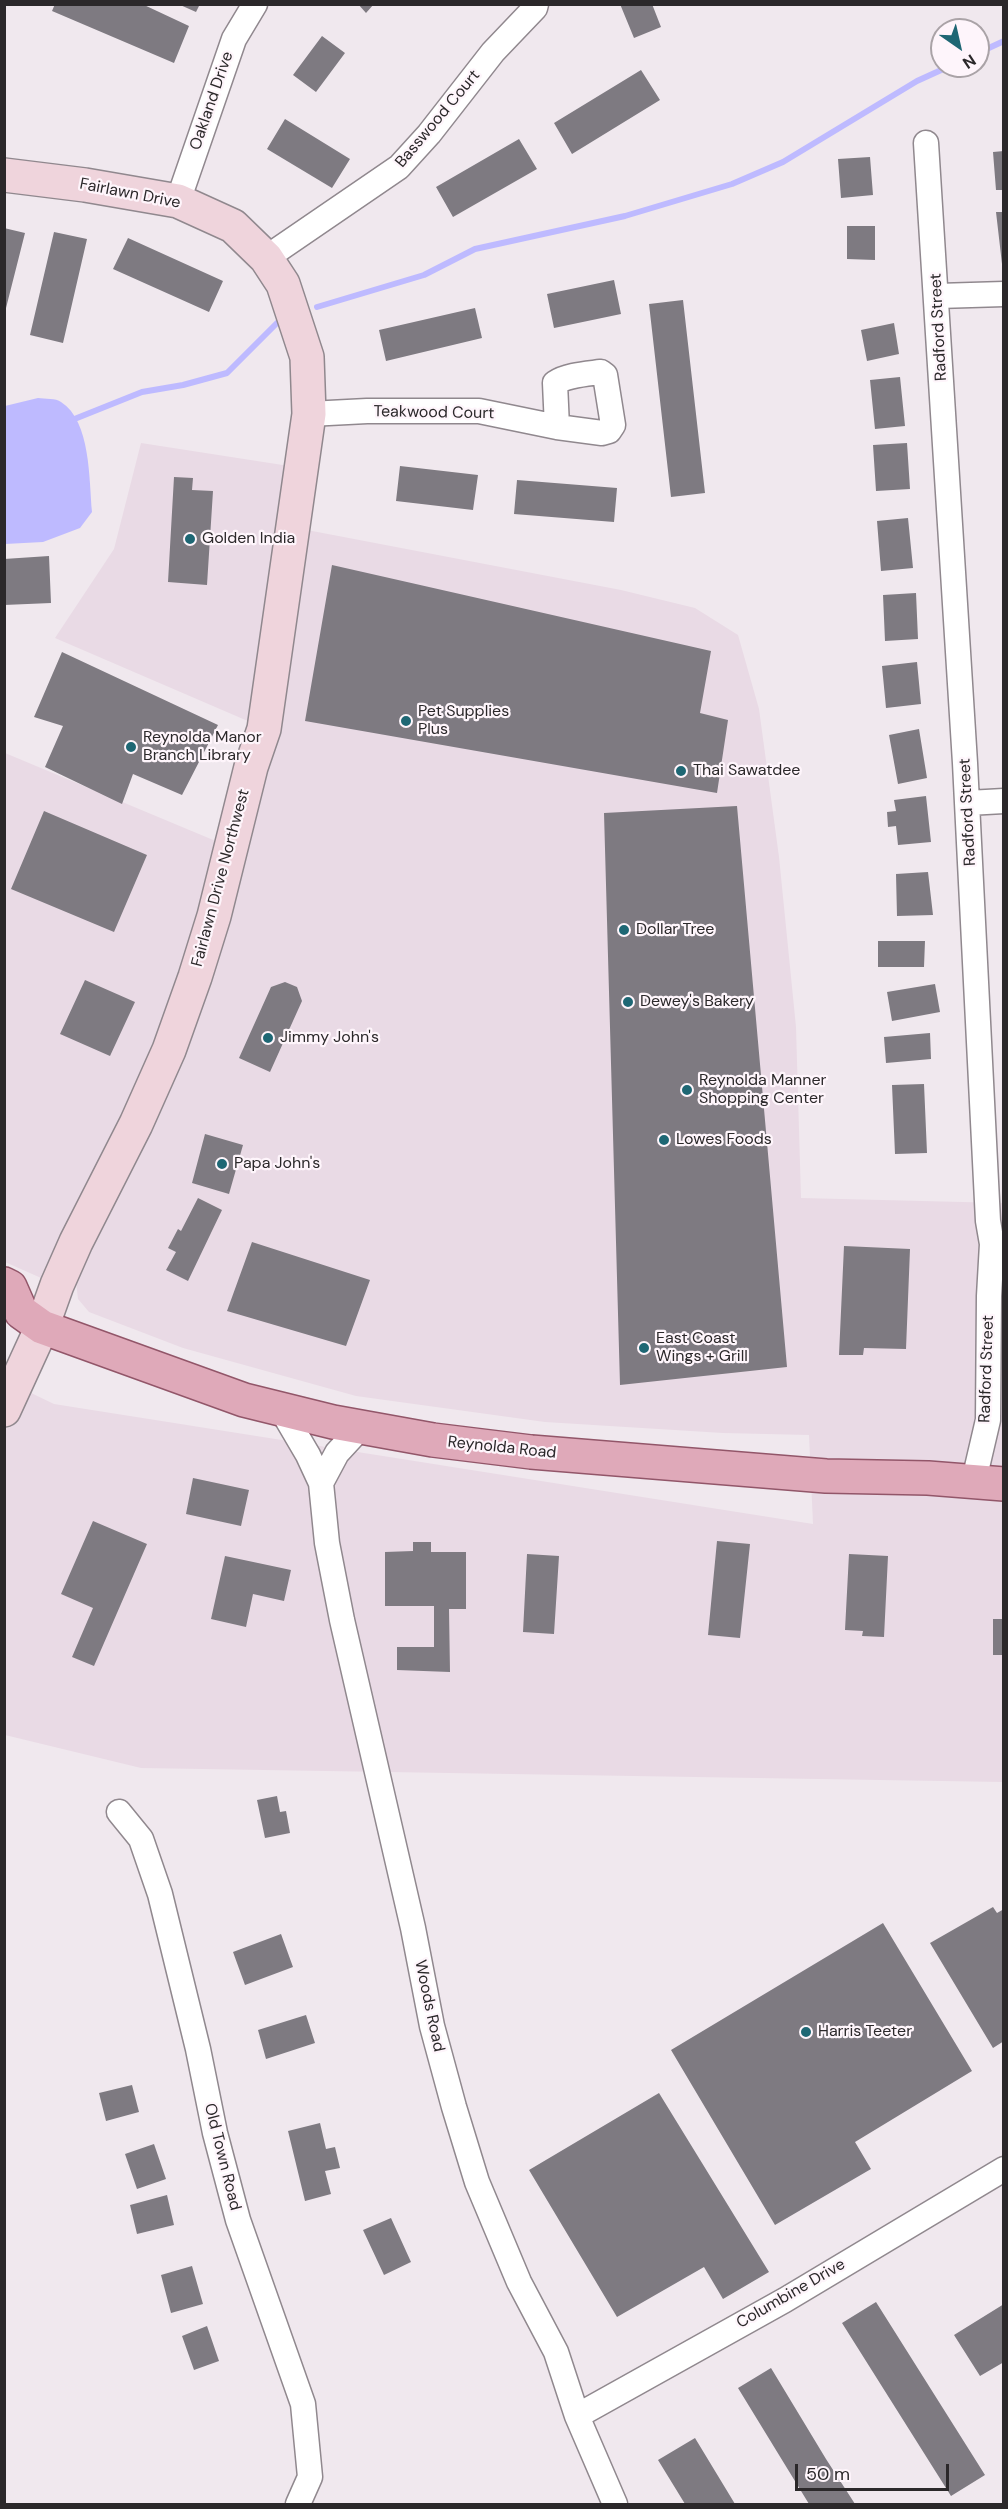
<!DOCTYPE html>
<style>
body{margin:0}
#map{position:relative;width:1008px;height:2509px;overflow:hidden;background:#f0e8ee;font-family:"DM Sans",sans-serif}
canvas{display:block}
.frame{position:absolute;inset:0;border:6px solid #2b282a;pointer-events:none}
.north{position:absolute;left:930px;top:18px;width:60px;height:60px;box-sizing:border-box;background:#fef5fb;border:2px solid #aaa3a7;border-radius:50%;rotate:146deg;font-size:16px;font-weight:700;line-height:24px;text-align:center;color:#2b282a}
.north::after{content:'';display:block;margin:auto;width:21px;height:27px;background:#1e6774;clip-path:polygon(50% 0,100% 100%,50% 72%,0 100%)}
.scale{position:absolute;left:795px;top:2464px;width:154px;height:27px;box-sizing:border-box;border:3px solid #2b282a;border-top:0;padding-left:8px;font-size:18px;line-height:21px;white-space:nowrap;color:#2b282a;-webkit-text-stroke:4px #fef5fb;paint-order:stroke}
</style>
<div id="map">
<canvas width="1008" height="2509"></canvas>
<div class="frame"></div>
<div class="north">N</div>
<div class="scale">50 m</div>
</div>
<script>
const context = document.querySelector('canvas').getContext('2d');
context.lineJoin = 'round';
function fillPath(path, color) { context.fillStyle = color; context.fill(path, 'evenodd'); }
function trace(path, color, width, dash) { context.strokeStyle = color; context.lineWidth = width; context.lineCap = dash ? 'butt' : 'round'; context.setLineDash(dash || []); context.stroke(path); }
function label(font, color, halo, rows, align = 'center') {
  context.font = font + ' "DM Sans",sans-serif'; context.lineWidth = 4.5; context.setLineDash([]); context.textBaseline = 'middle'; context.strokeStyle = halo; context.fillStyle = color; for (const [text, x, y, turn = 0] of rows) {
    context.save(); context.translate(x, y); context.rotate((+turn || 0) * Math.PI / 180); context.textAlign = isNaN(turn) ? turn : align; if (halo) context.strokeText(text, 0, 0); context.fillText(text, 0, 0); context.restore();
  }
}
const built = new Path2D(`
 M141,443L302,468L264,728L55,638L114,549Z
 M307,530L621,590L695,608L738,635L759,709L779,857L796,1027L801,1198L1003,1203V1782L141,1768L5,1735L4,1380L54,1404L813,1524L809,1435L723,1433L545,1422L356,1396L183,1348L89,1312L78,1299L76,1282L168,1089Z
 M5,753L230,847L57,1285L5,1262Z`);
const water = new Path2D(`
 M38,398C45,399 56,398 61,402C91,421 89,480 92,512L80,528L43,542L5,544V406Z`);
const stream = new Path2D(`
 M978,53L1004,41
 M317,307L424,275L475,249L625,216L732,184L783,162L917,81L950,66
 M72,420L142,392L183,385L227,373L281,319`);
const building = new Path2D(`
 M55,4H142L189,26L174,63L52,11Z
 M178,4H200L196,12Z
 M358,4H374L366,13Z
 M620,4H652L661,27L634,38Z
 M322,36L345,53L316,92L293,75Z
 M641,70L660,100L572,154L554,123Z
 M285,119L350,159L332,188L267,149Z
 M519,139L537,169L453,217L436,187Z
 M1004,151V190H996L993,152Z
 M870,157L873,195L841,198L838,159Z
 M996,212H1004V264H1002Z
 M847,226H875V260L847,259Z
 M4,228L25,233L5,312H4Z
 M54,232L87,239L63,343L30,335Z
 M128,238L223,281L209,312L113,269Z
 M614,280L621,314L554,328L547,294Z
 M683,300L705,493L671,497L649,304Z
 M475,308L482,338L386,361L379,330Z
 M894,323L899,354L867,361L861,330Z
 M900,377L905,426L875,429L870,380Z
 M907,443L910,489L876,491L873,445Z
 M400,466L478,475L473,510L396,501Z
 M174,477L193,478L192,490L213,491L207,585L168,582Z
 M517,480L617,488L614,522L514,514Z
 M908,518L913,568L881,571L877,521Z
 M49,556L51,603L4,605V559Z
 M332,565L711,651L700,713L728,720L717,793L305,721Z
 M916,593L918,639L885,641L883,595Z
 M62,652L218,725L182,795L133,774L122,804L45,767L63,726L34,717Z
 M917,662L921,704L886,708L882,666Z
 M919,729L927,778L898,784L889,735Z
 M926,796L931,842L898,845L896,826L888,827L887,812L896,811L894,800Z
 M737,806L787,1367L620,1385L604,813Z
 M44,811L147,855L114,932L11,889Z
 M928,872L933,915L897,916L896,874Z
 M878,941H925L924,967H878Z
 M85,980L135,1002L110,1056L60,1034Z
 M285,982L297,987L302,1001L270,1072L239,1058L271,987Z
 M935,984L940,1012L892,1021L887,992Z
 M930,1033L931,1059L886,1063L884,1037Z
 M924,1084L927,1153L895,1154L892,1085Z
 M205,1134L243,1145L229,1194L192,1183Z
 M198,1198L222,1210L188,1281L166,1270L176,1252L168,1248L178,1229L181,1231Z
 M252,1242L370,1280L346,1346L227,1311Z
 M844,1246L910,1249L906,1349L864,1348L863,1355H839Z
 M193,1478L249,1490L241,1526L186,1514Z
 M93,1521L147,1544L94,1666L72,1657L93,1608L61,1594Z
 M717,1541L750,1544L740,1638L708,1635Z
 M413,1542H431V1552H466V1609H449L450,1672L397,1670V1647H434V1606H385V1552L413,1551Z
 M527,1554L559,1556L554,1634L523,1632Z
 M849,1554L888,1556L884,1637L862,1636L863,1631L845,1630Z
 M225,1556L291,1570L284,1601L253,1594L246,1627L211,1619Z
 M993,1619H1004V1655H993Z
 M277,1796L280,1812L286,1811L290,1833L265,1838L257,1800Z
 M993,1907L997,1913L1004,1909V2041L993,2048L930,1943Z
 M883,1923L972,2071L855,2142L871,2169L775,2225L671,2050Z
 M281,1934L293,1967L245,1985L233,1952Z
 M306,2015L315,2043L266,2059L258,2030Z
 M132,2085L139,2112L106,2121L99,2093Z
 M659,2093L769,2272L723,2299L704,2267L617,2317L529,2170Z
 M320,2123L326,2149L335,2147L340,2168L325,2171L331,2194L305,2201L288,2131Z
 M154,2144L166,2179L137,2189L125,2154Z
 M167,2195L174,2225L137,2234L130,2205Z
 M391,2218L411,2262L384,2275L363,2230Z
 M192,2266L203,2304L171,2313L161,2275Z
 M876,2302L985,2475L951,2496L842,2323Z
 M1004,2304V2362L980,2376L954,2335Z
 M207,2326L219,2361L194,2370L182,2336Z
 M771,2368L826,2459L855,2504H809L738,2388Z
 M695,2438L735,2504H685L658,2460Z`);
const street = new Path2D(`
 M926,143L965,763L988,1221L992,1244L989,1296L988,1420L974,1480
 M178,201L234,39L255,4
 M266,258L399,167L429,134L493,52L535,8L536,4
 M938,296L1004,294
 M309,414L367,411H479L557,427L602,433L609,431L613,425L605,375L601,372C586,374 567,375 555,383L557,427
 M968,803L1004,801
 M281,1409L308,1455L321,1483L327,1543L342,1620L413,1928L432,2026L454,2107L477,2182L519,2282L556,2352L577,2416L615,2504
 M321,1483L337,1453L361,1427
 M119,1812L141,1839L160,1894L198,2049L215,2133L238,2220L303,2404L310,2477L298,2504
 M577,2416L785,2300L1004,2169`);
const secondary = new Path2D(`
 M4,175L85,185L178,201L233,226L266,258L283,284L307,357L309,414L264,729L251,767L214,916L195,977L169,1050L136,1124L76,1242L57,1285L42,1327L4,1410`);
const primary = new Path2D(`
 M4,1284L10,1287L21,1312L42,1327L244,1400L333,1422L433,1440L531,1452L826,1476L928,1478L1004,1484`);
const markers = [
 [190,539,6,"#1e6774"],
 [406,721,6,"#1e6774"],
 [131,747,6,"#1e6774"],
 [681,771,6,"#1e6774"],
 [624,930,6,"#1e6774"],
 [628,1002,6,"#1e6774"],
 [268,1038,6,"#1e6774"],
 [687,1090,6,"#1e6774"],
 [664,1140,6,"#1e6774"],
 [222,1164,6,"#1e6774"],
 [644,1348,6,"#1e6774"],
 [806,2032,6,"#1e6774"]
];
const streetNames = [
 ["Oakland Drive",212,101,-71],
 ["Basswood Court",438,119,-50],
 ["Fairlawn Drive",130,194,11],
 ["Radford Street",939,327,-93],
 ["Teakwood Court",434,413,1],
 ["Radford Street",968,812,-93],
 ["Fairlawn Drive Northwest",221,878,-75],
 ["Radford Street",987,1369,-88],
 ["Reynolda Road",502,1448,6],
 ["Woods Road",429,2006,78],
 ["Old Town Road",222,2157,76],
 ["Columbine Drive",791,2294,-30]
];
const poiNames = [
 ["Golden India",202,539],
 ["Pet Supplies",418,712],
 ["Plus",418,730],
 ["Reynolda Manor",143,738],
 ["Branch Library",143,756],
 ["Thai Sawatdee",693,771],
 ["Dollar Tree",636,930],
 ["Dewey's Bakery",640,1002],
 ["Jimmy John's",280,1038],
 ["Reynolda Manner",699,1081],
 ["Shopping Center",699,1099],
 ["Lowes Foods",676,1140],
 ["Papa John's",234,1164],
 ["East Coast",656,1339],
 ["Wings + Grill",656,1357],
 ["Harris Teeter",818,2032]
];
fillPath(built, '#e9dae5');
fillPath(water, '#bebaff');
trace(stream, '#bebaff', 6);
fillPath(building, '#7e7a81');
trace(street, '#90888e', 27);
trace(secondary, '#90888e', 36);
trace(primary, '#925669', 36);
trace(street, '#fff', 24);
trace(secondary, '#efd4dc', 33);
trace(primary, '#dfa9b9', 33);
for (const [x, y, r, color] of markers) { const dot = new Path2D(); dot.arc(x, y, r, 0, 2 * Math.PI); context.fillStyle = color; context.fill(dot); trace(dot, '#fef5fb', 2); }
label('16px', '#2b282a', '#fef5fb', streetNames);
label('16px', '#2b282a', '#fef5fb', poiNames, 'left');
</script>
